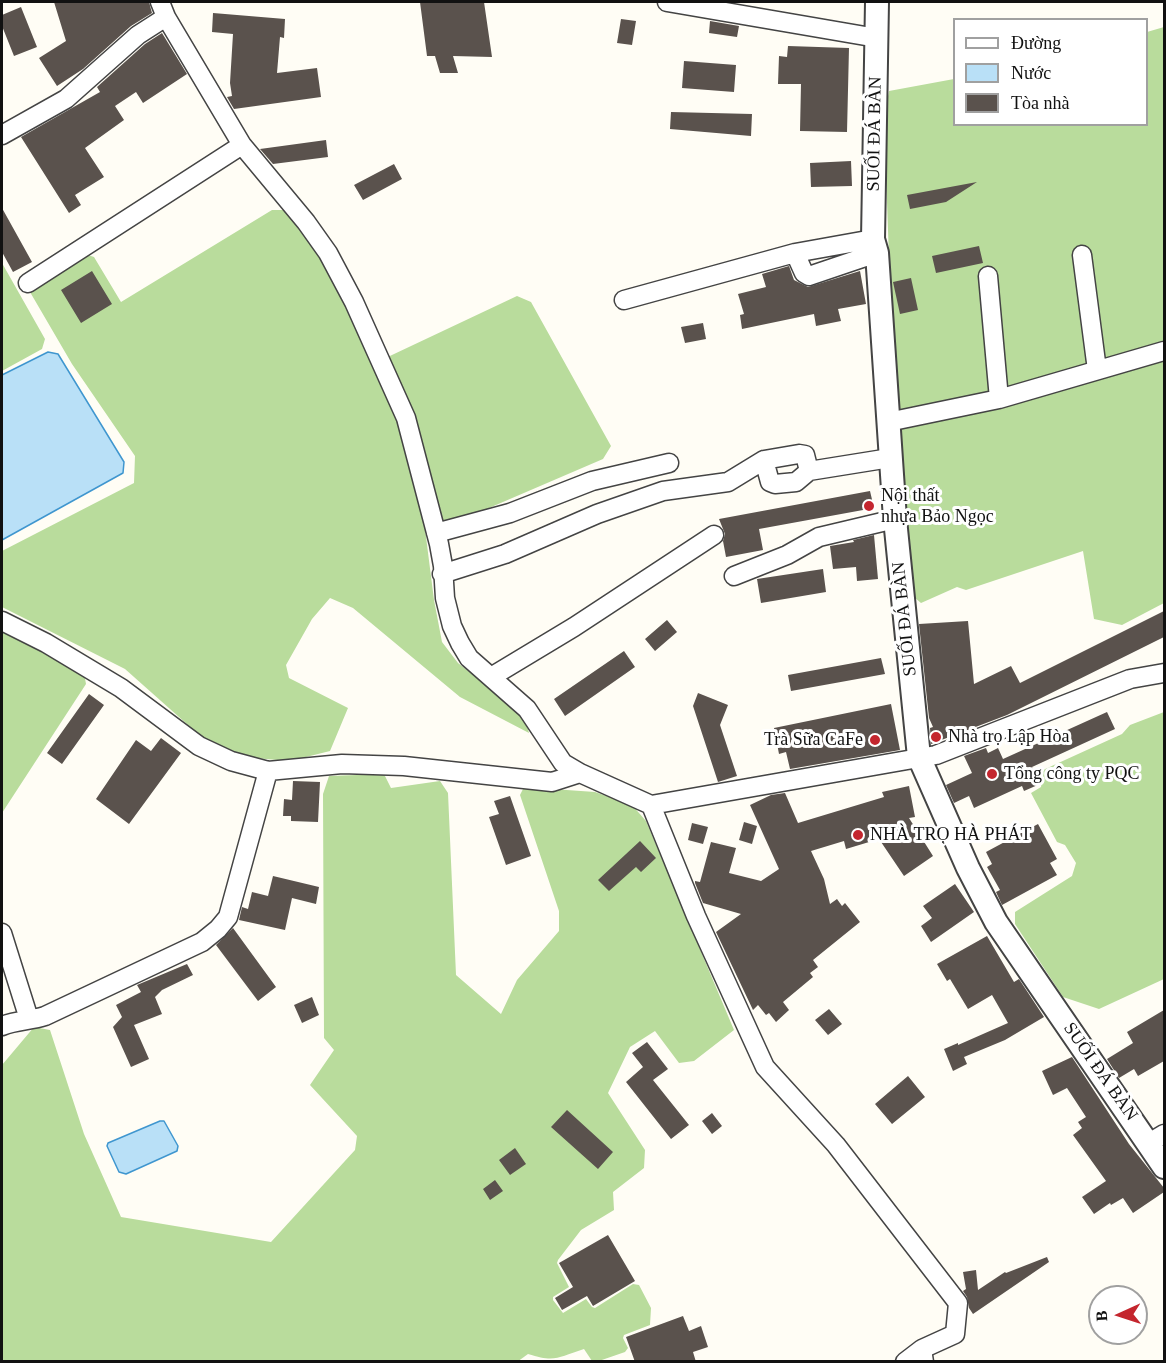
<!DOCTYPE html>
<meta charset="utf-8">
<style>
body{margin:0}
#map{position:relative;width:1166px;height:1363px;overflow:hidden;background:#fffdf5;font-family:"Times New Roman",serif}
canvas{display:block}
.frame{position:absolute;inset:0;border:3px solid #111;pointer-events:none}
.legend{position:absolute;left:953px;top:18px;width:195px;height:108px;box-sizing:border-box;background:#fff;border:2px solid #a0a0a0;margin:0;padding:8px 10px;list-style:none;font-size:18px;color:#111}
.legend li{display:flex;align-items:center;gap:12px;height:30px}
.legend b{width:30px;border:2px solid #a0a0a0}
.north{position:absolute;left:1088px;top:1285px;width:60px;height:60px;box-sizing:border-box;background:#fff;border:2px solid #a0a0a0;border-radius:50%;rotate:267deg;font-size:16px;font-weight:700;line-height:24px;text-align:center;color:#111}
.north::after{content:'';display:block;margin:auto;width:21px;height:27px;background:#c4262e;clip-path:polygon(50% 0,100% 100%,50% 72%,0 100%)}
</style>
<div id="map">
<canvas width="1166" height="1363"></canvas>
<div class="frame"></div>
<ul class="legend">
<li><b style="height:8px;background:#fff"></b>Đường</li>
<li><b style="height:16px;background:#b9e0f7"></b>Nước</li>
<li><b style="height:16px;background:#5a524d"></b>Tòa nhà</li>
</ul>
<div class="north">B</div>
</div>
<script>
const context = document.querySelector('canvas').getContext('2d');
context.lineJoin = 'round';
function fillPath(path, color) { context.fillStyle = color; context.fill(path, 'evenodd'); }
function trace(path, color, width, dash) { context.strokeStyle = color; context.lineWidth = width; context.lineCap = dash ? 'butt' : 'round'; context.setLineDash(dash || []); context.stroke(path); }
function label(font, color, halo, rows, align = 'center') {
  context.font = font + ' "Times New Roman",serif'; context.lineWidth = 6; context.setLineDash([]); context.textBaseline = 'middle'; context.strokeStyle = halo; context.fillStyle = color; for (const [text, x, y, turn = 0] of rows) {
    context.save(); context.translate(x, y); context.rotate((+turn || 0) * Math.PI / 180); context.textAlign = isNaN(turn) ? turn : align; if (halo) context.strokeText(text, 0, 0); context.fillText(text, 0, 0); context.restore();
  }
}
const forest = new Path2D(`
 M1164,27V603L1122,625L1094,619L1083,551L966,590L957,587L921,603L908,592L905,500L890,286L884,118L889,91L954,79V124H1146L1147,32Z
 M272,210H285L311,242L339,285L361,334L368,357L375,363L517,296L531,302L611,446L603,459L482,511L425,529L434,600L442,642L458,663L524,715L529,733L460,697L353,608L330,598L312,619L286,665L289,678L348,708L330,751L290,761L242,757L206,741L125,669L2,607V551L134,483L135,456L72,364L30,292L39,282L88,255L94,257L121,302Z
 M2,263L45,339L42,349L2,371Z
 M2,628L84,673L86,684L2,813Z
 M1164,712V979L1099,1009L1063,997L1015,924V912L1072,876L1076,863L1065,845L1057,842L1031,793L1041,787L1043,770L1122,734L1130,725Z
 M384,774L391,788L440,781L448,793L456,975L501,1014L517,980L559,931V911L520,795L524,787L595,792L632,805L646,821L734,1030L694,1061L679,1063L655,1031L630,1047L608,1093L645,1150L644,1168L613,1192L614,1210L581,1230L558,1260L557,1263L569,1287L553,1297V1300L563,1313L586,1299L592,1307L595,1308L633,1284L639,1285L651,1308L650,1325L624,1335L623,1338L628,1348L625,1352L596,1362L592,1361L584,1349C558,1357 556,1363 528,1354L517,1362H2V1065L34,1027L50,1030L84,1134L121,1217L271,1242L355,1150L357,1136L310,1085L334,1050L324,1038L323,794L329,776Z`);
const water = new Path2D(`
 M48,352L58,354L124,462L123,473L2,540V375Z
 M160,1121H164L178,1146L177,1151L126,1174L119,1172L107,1146L108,1143Z`);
const building = new Path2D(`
 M54,2H149L152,13L131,26L83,69L57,86L39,58L66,41Z
 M420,2H484L492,57L453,56L458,73H440L435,56H427Z
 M21,7L37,47L14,56L2,26V15Z
 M213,13L285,19L284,38L280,37L277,73L317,68L321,97L234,109L227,97L232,96L230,83L233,34L212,32Z
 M621,19L636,21L632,45L617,43Z
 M710,21L739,26L737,37L709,33Z
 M162,33L187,74L143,103L136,92L115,106L124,120L85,148L104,177L75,195L81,205L69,213L21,137L100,92L97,87L145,44Z
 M788,46L849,48L847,132L800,131L801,84H778L779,56L787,57Z
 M684,61L736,65L734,92L682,88Z
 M671,112L752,114L751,136L670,129Z
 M326,140L328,157L273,164L260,149Z
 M851,161L852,186L811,187L810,163Z
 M394,164L402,179L363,200L354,185Z
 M977,182L946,202L910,209L907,195Z
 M2,208L32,262L13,272L2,252Z
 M979,246L983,263L936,273L932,256Z
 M789,266L794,280L808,287L860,271L866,304L838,309L841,321L816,326L814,314L742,329L740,315L744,314L738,294L766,287L762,274Z
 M92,271L112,304L81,323L61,290Z
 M911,278L918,310L900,314L893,282Z
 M703,323L706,339L685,343L681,327Z
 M870,491L874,508L759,529L763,550L726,557L723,541L725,534L719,519Z
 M874,535L878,579L857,581L856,567L833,569L830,546L854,542L853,540Z
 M823,569L826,592L761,603L757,579Z
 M1164,611V637L1007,715L931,744L930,728L933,727L929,718L919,624L968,621L974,684L1011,666L1020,683Z
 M667,620L677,632L655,651L645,639Z
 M624,651L635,667L565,716L554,699Z
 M881,658L885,674L791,691L788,675Z
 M698,693L728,705L720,725L737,776L718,782L693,706Z
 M89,694L104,705L62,764L47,753Z
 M891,704L900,750L790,769L786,752L779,754L774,728Z
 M1107,712L1115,729L1032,767L1040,784L1024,791L1022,786L974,808L969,796L954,803L946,785L972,773L964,756L986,748L988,753L998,748L1003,759Z
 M161,738L181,753L129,824L96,799L136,740L151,751Z
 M293,781L320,782L318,822L291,821V816H283L284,799L292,800Z
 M909,786L915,817L909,818L933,856L904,876L879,839L846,849L844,841L811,851L824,879L830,904L837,899L842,906L845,903L860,922L813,960L818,967L810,973L813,977L783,1002L789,1010L776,1022L769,1013L766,1015L758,1005L753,1010L716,932L741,914L703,903L695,883V881L700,882L711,842L736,848L729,873L761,881L779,869L750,805L771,795L785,793L798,823L884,797L882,792Z
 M510,796L531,856L506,865L489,817L499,814L494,801Z
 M744,822L757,826L752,844L739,840Z
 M692,823L708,827L703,844L688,840Z
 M1038,824L1057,859L1050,863L1057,875L1002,905L996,892L1000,890L987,867L992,864L986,852Z
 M640,841L656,858L641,872L636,867L609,891L598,880Z
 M273,876L319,887L316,904L292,898L285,930L239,920L242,907L248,909L252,892L268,896Z
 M955,884L974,912L931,942L921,926L932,918L923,906Z
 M233,928L276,987L258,1001L216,945Z
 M987,936L1014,982L1019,979L1044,1017L1005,1040L964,1057L967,1064L953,1071L944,1049L958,1043V1045L1008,1023L992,995L968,1009L950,979L947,981L937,964Z
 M187,964L193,975L162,990L155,997L162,1014L134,1025L149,1059L131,1067L113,1027L122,1017L116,1005L141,992L137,985Z
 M312,997L319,1015L302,1023L294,1005Z
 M829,1009L842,1024L828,1035L815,1020Z
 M1164,1010V1061L1138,1076L1134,1069L1119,1078L1107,1059L1133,1043L1127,1032Z
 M647,1042L668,1069L653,1080L689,1125L671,1139L626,1082L643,1067L632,1053Z
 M1072,1057L1129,1144L1164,1188V1192L1133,1213L1123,1198L1111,1205L1110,1203L1094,1214L1082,1197L1106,1181L1073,1135L1082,1128L1078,1122L1086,1117L1067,1088L1053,1095L1042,1071Z
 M908,1076L925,1097L892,1124L875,1104Z
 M567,1110L613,1152L598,1169L551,1127Z
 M712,1113L722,1126L712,1134L702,1121Z
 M515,1148L526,1164L510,1175L499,1160Z
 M495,1180L503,1191L490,1200L483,1189Z
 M608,1235L635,1281L593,1306L587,1296L562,1310L555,1298L573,1287L559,1263Z
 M1047,1257L1049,1262L973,1314L969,1308L967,1297L963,1291L966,1289L963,1272L976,1270L978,1290L1005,1272L1006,1273Z
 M683,1316L689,1331L701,1326L708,1347L693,1352L696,1362H635L626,1337Z`);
const minor = new Path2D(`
 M160,2L166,17L242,145L306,222L328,253L354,302L406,418L439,544L443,566L445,598L452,626L460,643L469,658L527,709L563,763L580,773
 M667,2L877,38
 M2,135L66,99L138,35L166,17
 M795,253L804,273L809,276L877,253
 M1082,255L1097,370
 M988,276L999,399
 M28,283L242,145
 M624,300L795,253L873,239
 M888,422L999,399L1164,351
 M764,460L770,482L775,484L796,482L809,471L890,458
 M436,533L510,513L592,481L669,463
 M442,574L505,554L597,514L663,491L728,482L764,460L799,454L805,455L809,471
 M734,576L787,555L819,537L895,519
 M2,621L46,643L121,688L199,746L231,761L268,771L342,764L404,766L552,782L580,773L651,805L936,755L1130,679L1164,673
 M491,677L574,627L714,535
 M651,805L696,916L765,1067L836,1145L958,1303L955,1334L922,1349L924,1362
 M2,933L29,1019
 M2,1026C16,1020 30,1021 45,1016L202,942L218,929L228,917L268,771
 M1149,1143L1164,1134
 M905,1362L922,1349`);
const tertiary = new Path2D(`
 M877,2L873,239L877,253L895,519L919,757L968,868L996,922L1164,1167`);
const markers = [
 [869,506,6,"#c4262e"],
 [936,737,6,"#c4262e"],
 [875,740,6,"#c4262e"],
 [992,774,6,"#c4262e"],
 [858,835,6,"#c4262e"]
];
const streetNames = [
 ["SUỐI ĐÁ BÀN",875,134,-89],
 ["SUỐI ĐÁ BÀN",905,619,-96],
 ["SUỐI ĐÁ BÀN",1100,1072,55]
];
const poiNames = [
 ["Nội thất",881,496],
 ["nhựa Bảo Ngọc",881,517],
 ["Nhà trọ Lập Hòa",948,737],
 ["Trà Sữa CaFe",863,740,"right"],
 ["Tổng công ty PQC",1004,774],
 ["NHÀ TRỌ HÀ PHÁT",870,835]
];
fillPath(forest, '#b9dc9c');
fillPath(water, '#b9e0f7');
trace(water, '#3f96cf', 1.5);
fillPath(building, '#5a524d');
trace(minor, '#444', 21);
trace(tertiary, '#444', 26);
trace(minor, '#fff', 18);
trace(tertiary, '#fff', 22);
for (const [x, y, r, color] of markers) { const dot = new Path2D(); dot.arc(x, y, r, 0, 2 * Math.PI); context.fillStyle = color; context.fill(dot); trace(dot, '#fff', 2); }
label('18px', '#111', '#fff', streetNames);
label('18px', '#111', '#fff', poiNames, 'left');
</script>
